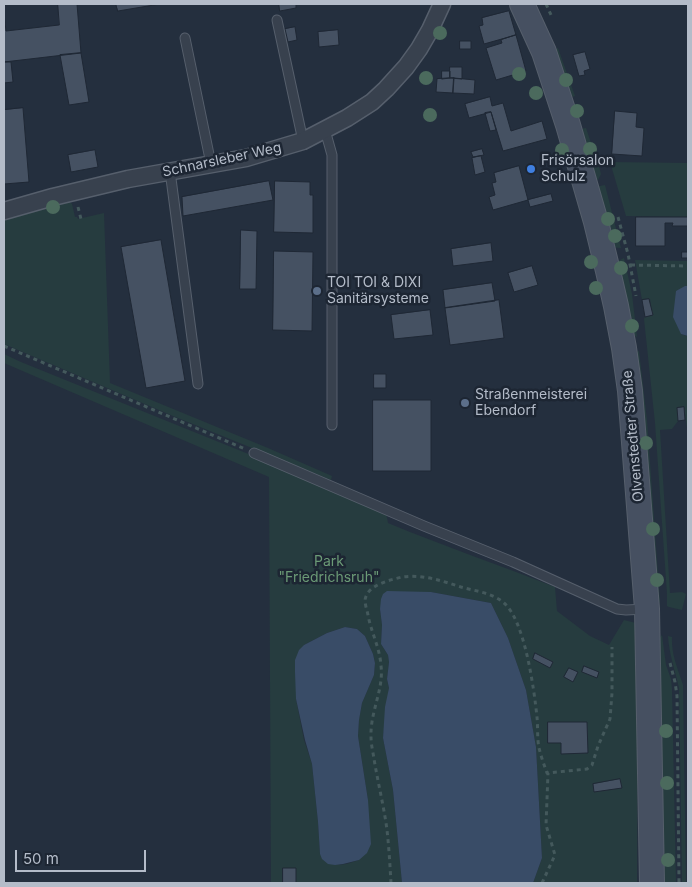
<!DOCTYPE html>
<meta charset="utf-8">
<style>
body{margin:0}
#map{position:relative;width:692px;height:887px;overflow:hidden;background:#242f3e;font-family:Inter,sans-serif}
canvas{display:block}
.frame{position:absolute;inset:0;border:5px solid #b4bcc9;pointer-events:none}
.scale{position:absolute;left:15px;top:850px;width:131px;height:22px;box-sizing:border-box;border:2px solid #b4bcc9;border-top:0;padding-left:6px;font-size:15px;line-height:18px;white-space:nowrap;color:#b4bcc9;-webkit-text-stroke:4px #1d2633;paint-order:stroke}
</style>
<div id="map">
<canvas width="692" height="887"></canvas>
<div class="frame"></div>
<div class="scale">50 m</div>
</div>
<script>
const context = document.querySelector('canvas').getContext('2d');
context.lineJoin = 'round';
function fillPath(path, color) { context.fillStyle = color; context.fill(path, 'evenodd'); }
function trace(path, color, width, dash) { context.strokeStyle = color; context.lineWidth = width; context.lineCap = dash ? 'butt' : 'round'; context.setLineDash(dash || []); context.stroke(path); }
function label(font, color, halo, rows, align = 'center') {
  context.font = font + ' Inter,sans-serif'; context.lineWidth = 5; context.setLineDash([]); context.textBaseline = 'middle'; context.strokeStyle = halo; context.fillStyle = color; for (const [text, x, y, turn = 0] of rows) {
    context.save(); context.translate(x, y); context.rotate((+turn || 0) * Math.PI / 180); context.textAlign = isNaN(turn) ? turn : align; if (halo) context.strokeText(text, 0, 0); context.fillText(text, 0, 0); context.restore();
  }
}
const green = new Path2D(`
 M558,48L575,96L572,97L569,95L554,52L556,49Z
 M586,128L600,170L601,174L598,180L595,178L580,129Z
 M610,162L688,163V217L626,216Z
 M605,185L621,248L610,247L595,187Z
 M69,201L72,204L75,217H77L78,219L104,213L110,383L268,448L332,476L331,480L173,416L4,344V218Z
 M624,258L632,294L637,337L630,333L616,262Z
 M635,260L688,261V286H685L681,334L688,336V428H687L684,407L678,421L672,429L660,430L670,593L682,592L686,594L682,610L669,607L667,606V594L655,423L644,319L645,317L652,315L650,299L642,300Z
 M639,351L647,420L660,603L654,595L633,353Z
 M4,354L21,362L251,455L386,513L388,523C443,546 500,565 555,587L557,611L590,636L609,645L624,620L636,623L638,652L637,883H533L542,858L536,747L526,690L508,638L491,603L431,592L380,609L382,625L381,644L388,655L389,662L387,679L389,688L383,738L393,790L402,883H271L269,477L4,363ZM345,627L357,629L365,636L373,654L375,663L374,675L362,703L359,719L358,736L368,800L359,860C338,867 338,867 320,854L318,822L312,764L304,740L296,699L304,645L327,633Z
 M662,635L666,665L671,679L672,689L676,883H660L656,642Z
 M668,636L672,637C671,654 678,669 683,685L686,883H682L679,688C675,670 669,654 668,636Z`);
const water = new Path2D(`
 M685,286H688V336L681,334L673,317L676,291Z
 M387,591L431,592L491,603L508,638L526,690L536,747L542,858L533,883H402L393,790L383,738L385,707L389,688L387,679L389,662L388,655L381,644L382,625L380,609L381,599L383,594Z
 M345,627L357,629L365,636L373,654L375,663L374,675L362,703L359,720L358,736L368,800L371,844L367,853L359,860L343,864L335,865L328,864L322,859L320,854L318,822L312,764L305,740L296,699L295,672V660L299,650L304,645L327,633Z`);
const building = new Path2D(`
 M58,4H77L81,53L4,62V14L6,31L59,25Z
 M116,4H160L118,11Z
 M279,4H296V8L280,11Z
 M509,11L516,35L484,44L479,26L483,25L482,18Z
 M295,27L297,40L288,42L285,29Z
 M338,30L339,45L319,47L318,32Z
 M516,35L526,71L496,80L486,48L502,43L501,40Z
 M460,41H471V49H460Z
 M585,52L590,69L584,71L585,75L579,76L573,55Z
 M81,53L89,102L69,105L60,55Z
 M4,62H11L13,82L4,83Z
 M450,67H462V79L450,78Z
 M442,71H450V78L442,79Z
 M454,78L475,80L474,94L453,93Z
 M454,78L453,93L436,92L437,79Z
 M490,97L492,106L503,103L511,131L542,121L547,139L503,151L491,112L469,118L465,104Z
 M23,108L29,182L4,184V110Z
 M615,111L637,113L636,127L644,128L642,156L612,154Z
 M491,112L496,130L490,131L485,113Z
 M482,149L484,155L473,157L471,152Z
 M95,150L98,167L71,172L68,155Z
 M481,156L485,172L475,175L472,158Z
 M519,166L528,200L493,210L489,197L495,195L492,183L496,182L494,173Z
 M269,181L273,200L183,216L182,197Z
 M275,181L310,182V195H313V233L274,232Z
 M551,194L553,201L530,207L528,200Z
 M636,217H688V226H672L673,223H665V246H636Z
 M241,230L257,231L256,289H240Z
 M161,240L185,381L146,388L121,247Z
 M491,243L493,261L453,266L451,249Z
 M274,251L313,252L312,331L273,330Z
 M682,252H688V258H682Z
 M532,266L538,285L514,292L508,273Z
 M492,283L495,301L445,308L443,290Z
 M649,299L653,315L645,317L642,300Z
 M499,300L504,338L450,345L445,308Z
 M430,310L433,335L394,339L391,315Z
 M374,374H386V388H374Z
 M373,400H431V471H373Z
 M684,407L685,420L678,421L677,408Z
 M535,653L553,662L550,668L533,659Z
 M584,666L599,672L597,678L582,672Z
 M569,668L578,672L573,682L564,677Z
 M548,722H587L588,753L561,754V743H548Z
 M620,779L622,788L594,792L593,784Z
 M283,868H296V883H283Z`);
const path = new Path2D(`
 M546,4L552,17
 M78,207L81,219
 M618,217L628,254L636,296
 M631,265L688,266
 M4,346L245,449
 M670,663L675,682L677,696L679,883
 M391,883C390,866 389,848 387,830C384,807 378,783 374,759C373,752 371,744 371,737C370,712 384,689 381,666C380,648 371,632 368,615C367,610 365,605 365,600C367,585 390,580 402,577C423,574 442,581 461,587C475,591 493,593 504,603C525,621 534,689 537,717C538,727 537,738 539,748C541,756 544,765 547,773L587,769L592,765L598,746L610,719L612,693V647
 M542,883L555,855L546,825L548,773`);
const lane = new Path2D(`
 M277,20L303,141
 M185,38L211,164
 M325,130L332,155V425
 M170,171L198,384
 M254,453L424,526L513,562L617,609L626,610L646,609`);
const street = new Path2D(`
 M4,211L53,197L128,179L246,158L303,141L347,118L372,102L386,89L406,67L419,49L430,30L442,4`);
const secondary = new Path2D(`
 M522,4L544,52L568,125L596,222L608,271L616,306L624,348L630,391L647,609L652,883`);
const trees = [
 [440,33],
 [519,74],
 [426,78],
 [566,80],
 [536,93],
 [577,111],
 [430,115],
 [590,149],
 [562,150],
 [53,207],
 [608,219],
 [615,236],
 [591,262],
 [621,268],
 [596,288],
 [632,326],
 [646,443],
 [653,529],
 [657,580],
 [666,731],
 [667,783],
 [668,860]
];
const markers = [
 [531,169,5,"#3f7fe0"],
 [317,291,5,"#5c6f8a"],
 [465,403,5,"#5c6f8a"]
];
const streetNames = [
 ["Schnarsleber Weg",222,160,-12],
 ["Olvenstedter Straße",633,436,-95]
];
const poiNames = [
 ["Frisörsalon",541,161],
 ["Schulz",541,177],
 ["TOI TOI & DIXI",327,283],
 ["Sanitärsysteme",327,299],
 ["Straßenmeisterei",475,395],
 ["Ebendorf",475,411]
];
const parkNames = [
 ["Park",329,562],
 ["\"Friedrichsruh\"",329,578]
];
fillPath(green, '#263c3f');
fillPath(water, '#394c67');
fillPath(building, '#455162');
trace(building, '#1f2835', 1);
trace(lane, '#565f6c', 11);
trace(street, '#565f6c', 19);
trace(secondary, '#565f6c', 26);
trace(path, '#44595c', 3, [4, 4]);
trace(lane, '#38414e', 9);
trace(street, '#38414e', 16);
trace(secondary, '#465061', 24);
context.fillStyle = '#4b6a5d';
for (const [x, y] of trees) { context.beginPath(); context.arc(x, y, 7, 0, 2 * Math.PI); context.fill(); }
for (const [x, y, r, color] of markers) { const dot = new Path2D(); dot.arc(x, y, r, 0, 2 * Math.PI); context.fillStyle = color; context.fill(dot); trace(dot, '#1d2633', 2); }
label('14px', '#b4bcc9', '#1d2633', streetNames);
label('14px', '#b4bcc9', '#1d2633', poiNames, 'left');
label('14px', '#6b9a76', '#1d2633', parkNames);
</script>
